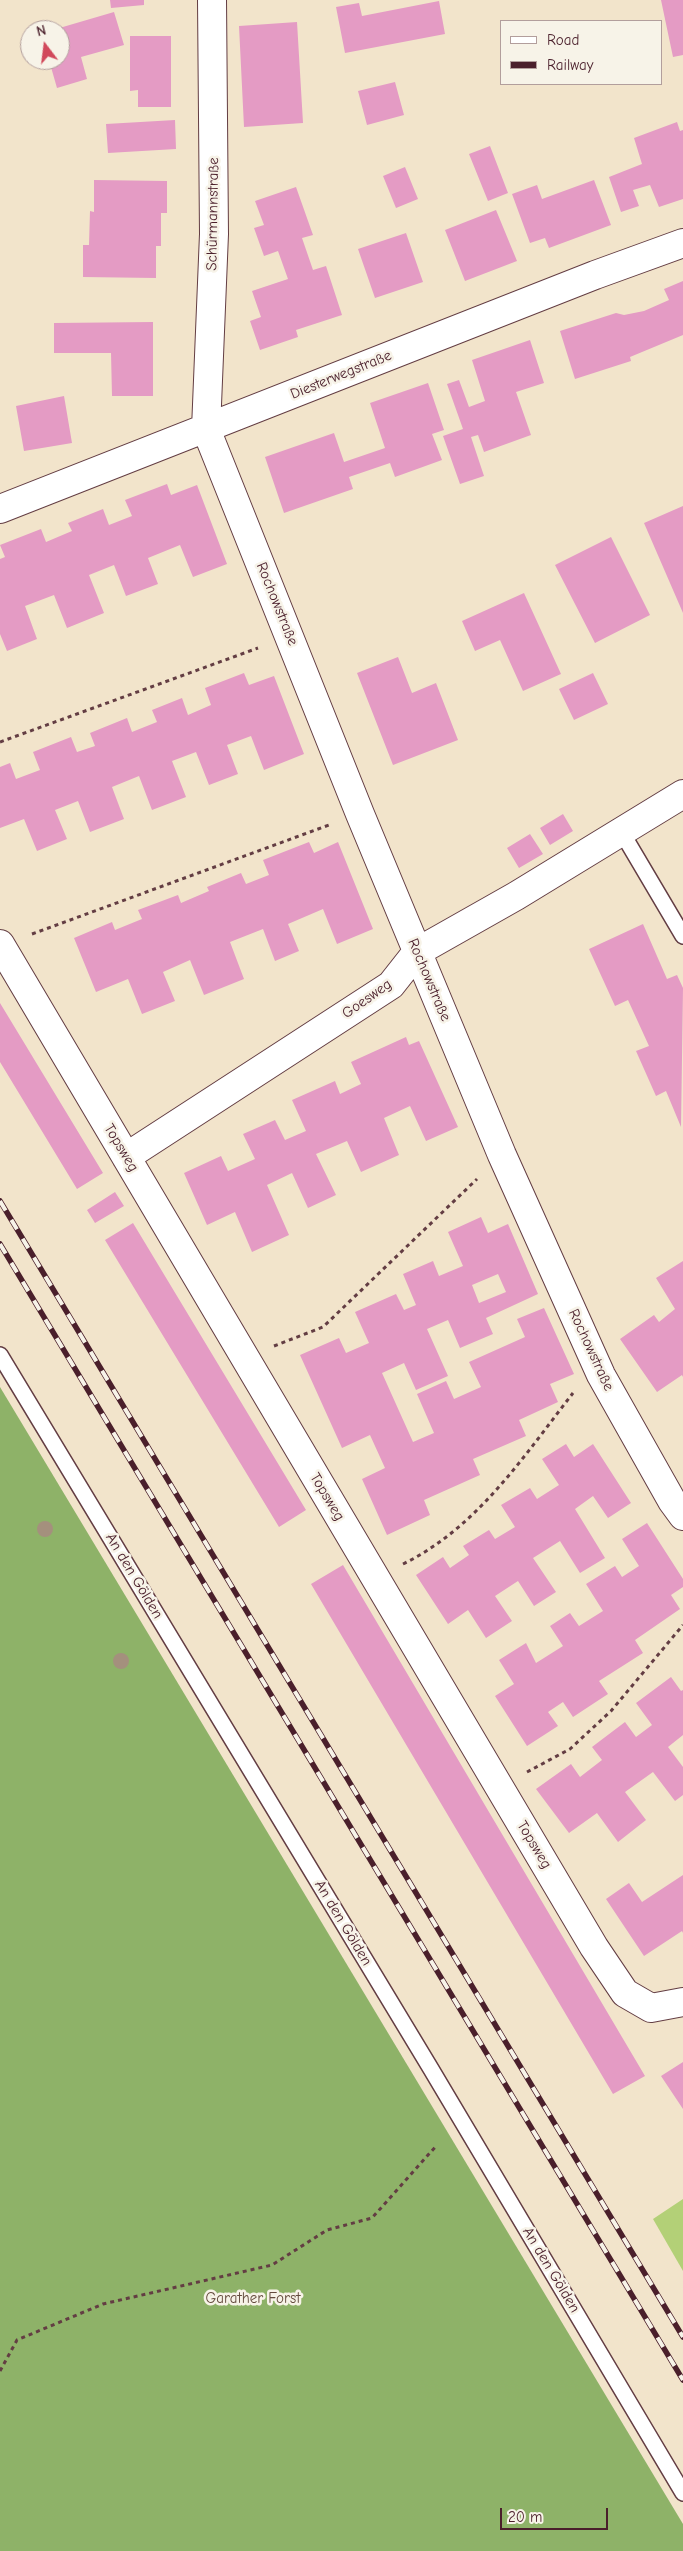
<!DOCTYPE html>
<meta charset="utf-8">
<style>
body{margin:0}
#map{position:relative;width:683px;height:2551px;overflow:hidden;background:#f2e4cb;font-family:"Comic Neue",sans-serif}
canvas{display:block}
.legend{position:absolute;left:500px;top:20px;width:162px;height:65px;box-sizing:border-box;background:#f7f3e8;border:1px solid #b29e9c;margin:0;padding:6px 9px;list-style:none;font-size:15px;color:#4a1f2b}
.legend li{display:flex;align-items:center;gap:10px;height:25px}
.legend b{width:25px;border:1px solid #b29e9c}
.north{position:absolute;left:20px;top:20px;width:50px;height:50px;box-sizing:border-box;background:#f7f3e8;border:1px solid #b29e9c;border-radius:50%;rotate:345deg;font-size:14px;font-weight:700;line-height:20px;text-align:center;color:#4a1f2b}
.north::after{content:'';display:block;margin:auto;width:18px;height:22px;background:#d1495b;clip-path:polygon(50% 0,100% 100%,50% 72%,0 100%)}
.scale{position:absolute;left:500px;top:2508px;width:108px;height:22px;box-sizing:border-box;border:2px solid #4a1f2b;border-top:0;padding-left:6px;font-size:15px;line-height:18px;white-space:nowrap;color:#4a1f2b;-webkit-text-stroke:4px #f7f3e8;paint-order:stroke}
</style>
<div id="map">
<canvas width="683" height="2551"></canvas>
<ul class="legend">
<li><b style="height:6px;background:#fff"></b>Road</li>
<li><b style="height:6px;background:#4a1f2b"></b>Railway</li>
</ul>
<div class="north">N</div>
<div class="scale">20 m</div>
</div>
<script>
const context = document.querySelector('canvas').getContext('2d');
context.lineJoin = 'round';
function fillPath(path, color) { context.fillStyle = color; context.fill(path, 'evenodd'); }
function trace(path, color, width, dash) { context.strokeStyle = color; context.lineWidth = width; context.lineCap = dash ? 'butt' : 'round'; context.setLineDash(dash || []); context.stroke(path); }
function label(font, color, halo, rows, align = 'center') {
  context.font = font + ' "Comic Neue",sans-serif'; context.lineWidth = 5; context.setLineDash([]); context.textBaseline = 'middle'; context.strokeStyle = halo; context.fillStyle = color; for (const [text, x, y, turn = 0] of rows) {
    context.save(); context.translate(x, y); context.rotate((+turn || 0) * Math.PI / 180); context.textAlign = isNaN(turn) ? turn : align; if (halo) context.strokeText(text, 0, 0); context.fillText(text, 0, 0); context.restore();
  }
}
const green = new Path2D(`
 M683,2199V2271L653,2219Z`);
const forest = new Path2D(`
 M0,1387L683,2524V2551H0Z`);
const building = new Path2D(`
 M110,0H144V5L111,8Z
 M661,0H683V55L673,57Z
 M439,1L445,34L345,53L336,7L359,3L362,16Z
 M114,12L124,45L81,57L87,79L57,88L49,60H60V30L56,29Z
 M297,22L303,123L244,127L239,26Z
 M130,36H171V107H138V90L130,91Z
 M395,82L404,115L367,125L358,91Z
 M175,120L176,149L108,153L106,124Z
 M677,122L680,131L683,130V199L659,207L650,185L633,190L639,206L621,212L609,177L642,164L634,138Z
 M490,146L508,193L488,201L469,154Z
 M405,167L418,199L396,208L383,176Z
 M94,180L167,181V213H161V246H156V278L83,277V245H89L90,211L94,212Z
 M594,180L611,225L549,248L545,238L530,243L512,194L537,185L542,199Z
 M296,187L313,235L302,238L313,270L326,266L342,315L296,330L298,337L260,350L250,321L261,317L252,291L288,279L278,251L264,256L254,228L264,225L255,201Z
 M496,210L517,261L465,281L445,230Z
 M406,233L423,282L375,298L358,249Z
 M683,281V335L630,357L631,361L575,379L560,331L616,313L624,315L644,311L669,300L664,289Z
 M153,322V396H112L111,353H54V323Z
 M530,340L544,383L516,392L531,435L484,452L478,435L471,437L484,476L460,484L443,436L463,429L447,384L459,380L469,407L485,401L472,360Z
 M428,383L444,430L432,434L442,460L395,477L390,463L349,477L353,489L284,513L265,457L334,433L344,462L385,448L370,403Z
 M64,396L72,443L24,451L16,406Z
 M167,484L171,495L197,485L227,564L193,577L180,545L148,558L158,584L126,596L114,565L89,575L104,613L67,628L54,595L25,606L37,639L7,651L0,634V559L5,557L0,545L41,529L46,542L72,531L68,523L103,509L109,525L132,516L125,500Z
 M683,506V613L644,523Z
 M611,537L650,615L595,643L555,565Z
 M524,593L561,674L523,691L500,640L475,651L462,621Z
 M398,657L412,693L436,683L458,740L393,765L357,673Z
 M244,673L249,685L274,676L304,754L264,770L251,736L227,745L238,774L209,785L196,752L172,761L186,797L152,810L139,776L112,787L124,819L90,832L78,801L55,810L67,839L37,851L24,819L0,828V767L10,763L16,779L40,770L33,752L71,737L77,752L95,746L90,733L127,718L132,732L157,722L152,710L182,698L188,715L211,705L205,688Z
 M593,673L608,704L574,720L559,689Z
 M563,814L573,831L550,845L540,828Z
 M530,834L543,854L519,868L507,848Z
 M309,842L314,853L338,842L373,929L337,944L323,909L288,924L299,951L275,961L263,929L230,942L244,979L204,995L190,960L163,972L175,1001L142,1014L128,979L96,992L74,938L112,922L115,930L142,919L138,910L178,895L181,903L209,891L207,887L241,873L246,884L269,875L263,860Z
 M643,924L667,979L677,975L683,988L681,1127L666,1091L656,1096L636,1051L649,1046L628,1000L615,1006L589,949Z
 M0,1003L103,1173L77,1189L0,1062Z
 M406,1037L409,1045L419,1041L458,1127L426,1141L410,1106L384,1118L399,1155L361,1172L347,1141L316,1154L336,1195L308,1208L292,1173L267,1185L289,1235L252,1252L235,1212L207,1225L184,1173L221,1156L228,1171L255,1159L243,1134L275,1120L285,1140L306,1131L292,1100L335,1081L340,1094L361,1084L351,1062Z
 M115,1192L124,1206L95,1223L87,1210Z
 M481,1217L488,1233L508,1224L538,1294L486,1318L493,1334L460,1348L448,1320L427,1329L448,1376L416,1390L404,1363L382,1373L413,1442L434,1433L417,1394L446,1381L454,1399L481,1387L469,1362L525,1337L517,1319L544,1308L574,1374L550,1384L558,1402L519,1420L526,1436L473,1459L480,1475L424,1500L430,1515L387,1535L362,1479L385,1468L370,1435L342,1448L300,1355L339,1338L346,1353L369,1343L355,1312L396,1294L404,1310L416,1305L403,1274L433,1261L439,1276L463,1266L448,1232ZM498,1274L506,1292L479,1303L472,1285Z
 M133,1223L306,1510L279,1527L105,1240Z
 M683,1261V1377L682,1375L657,1392L620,1339L654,1315L659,1322L675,1309L656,1278Z
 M566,1444L574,1457L593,1444L631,1503L608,1518L593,1496L575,1509L605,1558L580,1573L560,1541L533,1558L556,1592L534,1606L518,1581L495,1596L512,1621L486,1638L468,1610L448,1624L416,1575L443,1557L450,1568L469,1555L463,1546L489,1530L495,1539L515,1527L501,1505L530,1488L537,1499L559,1485L542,1459Z
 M647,1523L683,1579V1587L671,1595L680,1609L635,1640L643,1653L599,1681L608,1694L573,1717L563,1702L548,1712L558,1726L527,1746L495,1696L514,1684L499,1660L526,1643L536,1663L563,1646L550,1626L570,1613L579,1626L603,1611L586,1584L615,1566L622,1577L639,1566L622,1539Z
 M343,1565L645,2076L613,2094L311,1584Z
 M671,1677L681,1691L683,1690V1735L668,1747L683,1767V1795L675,1801L653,1772L625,1792L646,1820L618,1842L597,1813L569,1833L536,1789L571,1764L580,1777L602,1760L592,1747L625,1722L636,1737L652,1725L636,1703Z
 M683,1875V1933L682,1931L644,1956L606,1899L629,1883L642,1902Z
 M683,2062V2109L661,2076Z`);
const path = new Path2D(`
 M0,742L258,648
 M32,934L329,825
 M274,1346L323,1327L477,1179
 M403,1564C477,1528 524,1456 573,1393
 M527,1772L570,1749L611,1711L683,1625
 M0,2371L17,2340L103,2304L272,2265L327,2230L372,2218L437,2145`);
const service = new Path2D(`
 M621,831L683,936
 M0,1355L431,2069L683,2493`);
const minor = new Path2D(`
 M212,0L214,234L206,429L360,814L502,1155L601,1375L672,1501L683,1516
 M0,509L595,275L683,243
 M0,944L594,1947L625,1993L651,2008L683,2002
 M126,1157L391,985L417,952L516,896L683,794`);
const rail = new Path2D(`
 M0,1201L683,2337
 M0,1244L683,2380`);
const trees = [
 [45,1529],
 [121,1661]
];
const streetNames = [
 ["Schürmannstraße",213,214,-89],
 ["Diesterwegstraße",341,375,-22],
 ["Rochowstraße",277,604,68],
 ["Rochowstraße",429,980,67],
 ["Goesweg",367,999,-35],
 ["Topsweg",121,1148,59],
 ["Rochowstraße",591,1350,65],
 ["Topsweg",327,1497,59],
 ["An den Gölden",134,1576,59],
 ["Topsweg",534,1845,59],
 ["An den Gölden",343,1923,59],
 ["An den Gölden",551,2270,59]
];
const parkNames = [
 ["Garather Forst",253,2299]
];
fillPath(green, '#b3d077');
fillPath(forest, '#8eb268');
fillPath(building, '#e49bc4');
trace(service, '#633d43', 18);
trace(minor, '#633d43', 30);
trace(path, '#633d43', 3, [4, 4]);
trace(service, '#fff', 15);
trace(minor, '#fff', 28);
trace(rail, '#4a1f2b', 5.5);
trace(rail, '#f7f3e8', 4, [11]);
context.fillStyle = '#a4907d';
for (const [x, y] of trees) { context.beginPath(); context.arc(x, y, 8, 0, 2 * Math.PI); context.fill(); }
label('15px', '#4a1f2b', '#f7f3e8', streetNames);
label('15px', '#644b3e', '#f7f3e8', parkNames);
</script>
